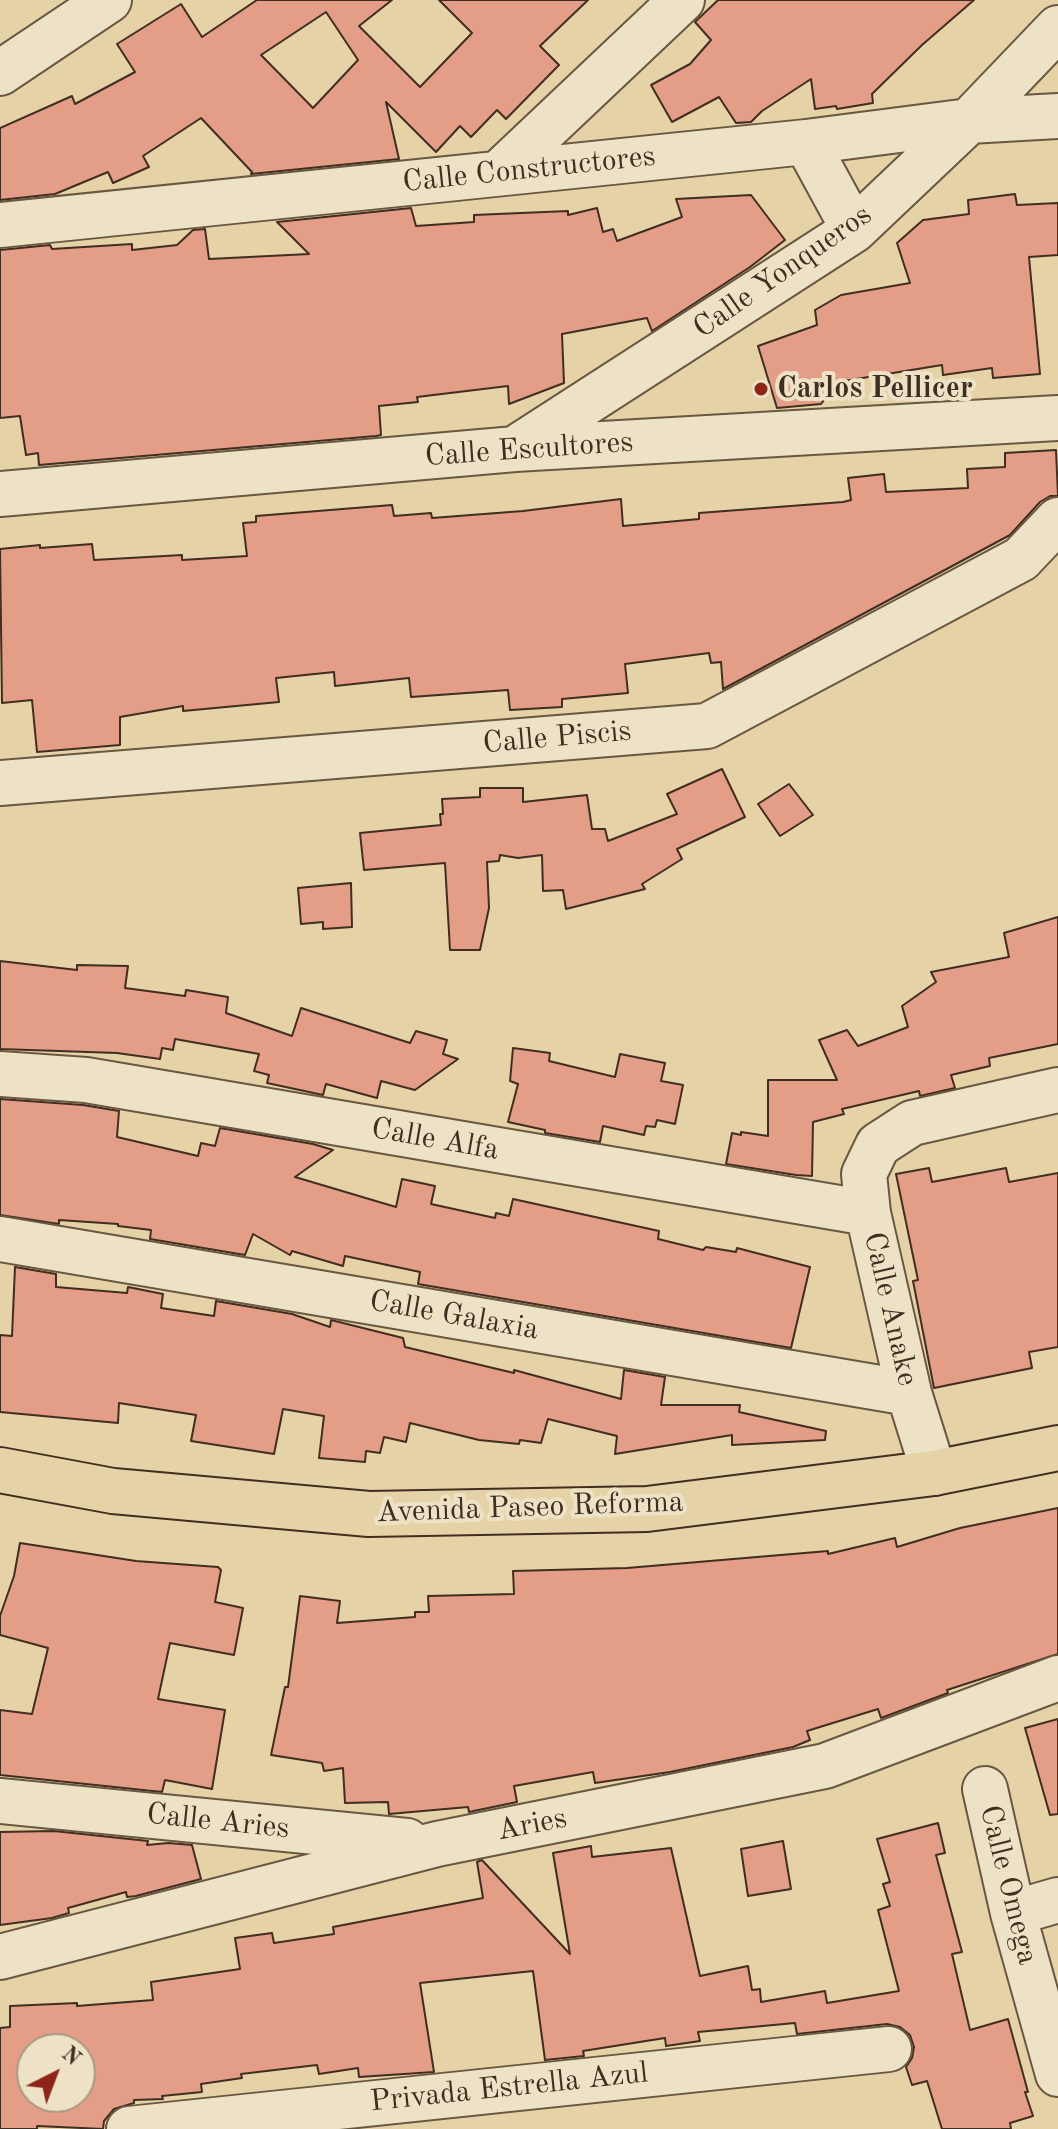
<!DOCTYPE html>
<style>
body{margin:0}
#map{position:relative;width:1058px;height:2129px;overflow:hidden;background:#e5d3a7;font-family:"Old Standard TT",serif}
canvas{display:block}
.north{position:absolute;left:16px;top:2033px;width:80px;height:80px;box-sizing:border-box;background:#eee2c6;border:2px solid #a89a84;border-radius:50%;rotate:42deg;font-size:22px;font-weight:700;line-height:32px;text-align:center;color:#402e21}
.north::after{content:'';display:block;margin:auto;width:28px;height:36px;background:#8f2418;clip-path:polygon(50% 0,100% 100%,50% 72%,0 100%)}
</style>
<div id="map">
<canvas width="1058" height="2129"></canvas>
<div class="north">N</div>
</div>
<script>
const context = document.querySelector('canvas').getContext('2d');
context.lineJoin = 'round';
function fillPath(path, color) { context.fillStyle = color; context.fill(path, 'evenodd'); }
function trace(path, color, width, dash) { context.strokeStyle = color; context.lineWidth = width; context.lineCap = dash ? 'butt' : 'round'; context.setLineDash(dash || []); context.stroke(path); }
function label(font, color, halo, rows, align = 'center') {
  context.font = font + ' "Old Standard TT",serif'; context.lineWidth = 8; context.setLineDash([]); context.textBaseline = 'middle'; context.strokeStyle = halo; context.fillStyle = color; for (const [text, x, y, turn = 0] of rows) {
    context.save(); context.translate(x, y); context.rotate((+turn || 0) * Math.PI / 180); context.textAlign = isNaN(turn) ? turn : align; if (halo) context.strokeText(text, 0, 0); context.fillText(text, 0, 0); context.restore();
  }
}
const building = new Path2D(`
 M257,0H392L359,26L420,87L472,33L439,0H588L540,46L559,65L506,119L497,110L471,137L460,126L436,152L386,102L399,159L251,174L252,172L201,118L143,156L149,167L113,183L108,172L55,194L0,200V128L72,96L75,104L135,72L117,44L181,4L202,37ZM326,12L358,60L313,108L261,55Z
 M718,0H974L922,45L872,94L873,103L837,109L836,106L815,109L811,79L762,111L751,122L736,123L719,97L672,122L651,85L690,64L711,40L695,22Z
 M1015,194L1017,205L1058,203V255L1029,257L1040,374L993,378L992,368L943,375L942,365L838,382L821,404L777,408L758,346L817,325L815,310L841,295L910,283L897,243L923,220L969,214L968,200Z
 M751,195L785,240L750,267L652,331L647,318L562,334L564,383L509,404L508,386L417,397L418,402L379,406L381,435L376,436L39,465L38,453L26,455L20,416L0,418V250L50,245L52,249L132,244V250L177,245L193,230L205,229L209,259L309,254L277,222L411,208L416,226L474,222V215L568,211V215L597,208L603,232L613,229L617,241L682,217L676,199Z
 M1056,450L1058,496H1050L1040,502L1010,535L723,689L721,662L711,663L709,653L625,664L628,693L562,699V707L510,710L508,690L411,697L409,678L335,686L334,672L276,678L279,702L183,711V706L120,717V745L37,752L32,700L2,703L0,549L40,545V548L92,544L94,560L182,555V560L247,556L243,523L256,522V516L392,505L394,516L431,513L432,518L523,511L621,499L623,526L699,519V513L843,502L851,500L848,478L884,474L886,492L968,488L967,469L1005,467V453Z
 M722,769L745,817L677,849L682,859L642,884L645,889L566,909L563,890L543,891L542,855L518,858L500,855L499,861L487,862L489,908L480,950H450L445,863L364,870L360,833L441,825L440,814H443L442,799L480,797V788H523V802L587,795L592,829H605L608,841L677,814L667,794Z
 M789,784L813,815L780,836L758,804Z
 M351,883L352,927L323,929V922L301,924L298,888Z
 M1058,917V1044L989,1058L990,1066L951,1075L955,1088L920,1096L919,1091L842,1109L844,1114L813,1122L812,1176L796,1175L726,1164L732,1133L741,1135V1132L768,1136V1080H837L819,1040L847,1030L858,1046L908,1027L902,1006L936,982L931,972L1009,957L1004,933Z
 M0,961L77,970V965L128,966L125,988L185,996L186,990L228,997L226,1013L292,1036L301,1008L410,1043L416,1031L447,1040L443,1054L458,1059L415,1090L381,1081L377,1098L326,1084L323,1095L267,1083L269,1075L254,1071L259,1054L175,1039L173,1050L162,1048L160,1059L117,1053L0,1049Z
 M513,1048L550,1053L549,1061L615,1077L620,1054L665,1063L661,1081L683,1085L675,1124L657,1120L655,1127L646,1126L644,1135L603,1126L600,1142L545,1133V1130L508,1122L518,1084L510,1081Z
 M0,1099L83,1105L119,1111L117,1137L198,1156L201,1143L215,1146L220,1128L313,1144L333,1150L295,1177L396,1207L402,1179L435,1186L431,1204L495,1218L496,1213L509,1216L513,1199L659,1231L658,1239L703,1250L706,1247L736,1252L737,1248L810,1267L791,1348L418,1284L420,1272L345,1256L343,1266L292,1251L290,1255L253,1234L245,1255L150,1239L151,1230L118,1226V1224L59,1220V1224L0,1215Z
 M929,1168L932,1182L1006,1168L1009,1182L1058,1173V1347L1029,1352L1032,1368L934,1388L913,1281L918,1280L896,1174Z
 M15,1267L56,1274V1287L127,1293L128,1287L163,1294L161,1308L214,1316L216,1301L292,1314L330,1327L331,1320L403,1338L405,1347L514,1373V1370L621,1399L624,1370L665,1377L661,1405H740L739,1412L826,1431L825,1440L732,1445V1435L615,1454L617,1436L548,1419L541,1443L520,1440L519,1444L479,1440L410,1423L406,1442L384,1437L380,1453L366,1451L365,1462L319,1458L324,1416L283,1409L274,1454L191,1441L196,1415L119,1403L118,1423L0,1412V1335L12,1336Z
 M1058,1508V1654L947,1690L948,1693L881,1718L878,1709L807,1731L810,1740L793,1747L670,1772L595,1783L593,1772L514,1786L517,1802L469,1812L468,1807L389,1814L388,1802L345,1803L343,1768L324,1771L322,1763L271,1755L285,1687H288L300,1596L340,1601L337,1623L415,1617V1612H429L428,1596L514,1594L513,1571L627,1568L828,1551V1554L895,1538L897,1547L960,1528Z
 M20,1543L136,1561L218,1567L221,1570L215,1602L243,1608L234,1655L170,1643L158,1699L225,1710L212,1789L165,1780L162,1792L0,1775V1710L32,1714L48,1648L0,1635V1616L14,1576Z
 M1058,1719V1814L1050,1815L1025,1728Z
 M938,1823L945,1853L936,1855L962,1952L952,1954L970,2030L1008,2019L1028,2092H1025L1033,2116L1010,2123L1011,2129H942L927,2081L912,2085L906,2067L912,2058L914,2047L910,2035L900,2027L887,2024L797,2034L795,2023L698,2032L700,2041L666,2046L665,2038L583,2051L584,2056L545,2060L533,1971L420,1983L434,2072L359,2077L358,2068L319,2074L317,2065L241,2074L242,2078L201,2084L202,2092L162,2096L163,2099L134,2100V2103L114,2109L104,2121L103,2129L37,2126V2129H0V2028L10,2027V2006L77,2003V2006L153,2000L151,1982L240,1969L235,1938L272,1933L274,1943L334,1934L333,1927L483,1898L477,1862L482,1860L570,1954L553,1853L591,1846L592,1857L671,1848L700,1976L748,1966L752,1990L760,1989L761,2002L825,1991L827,2003L899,1991L878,1910L890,1906L883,1884L890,1882L877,1839ZM32,2049H80V2097H32Z
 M54,1831L148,1841L147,1845L168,1843L192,1845L201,1879L136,1896L127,1897L126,1892L68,1908L69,1913L52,1918L0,1925V1832Z
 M783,1841L791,1889L748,1896L741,1849Z`);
const minor = new Path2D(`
 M0,73L109,0
 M806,142L854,230
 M499,173L682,0
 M0,225L806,142L969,121L1058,116
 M516,448L854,230L969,121L1058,28
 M0,494L515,449L1058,418
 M0,783L707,726L1021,559L1058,520
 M0,1074L86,1080L868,1213
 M0,1239L909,1393
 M934,1473L909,1393L868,1213L864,1174L878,1145L912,1123L1058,1090
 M985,1789L1013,1913L1058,2074
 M0,1801L407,1841
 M1013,1913L1058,1900
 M0,1957L437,1844L825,1766L1058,1678
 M129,2129L889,2049`);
const major = new Path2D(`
 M0,1470L113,1491L369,1514L647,1509L934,1473L1058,1448`);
const markers = [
 [761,389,8,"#8f2418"]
];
const streetNames = [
 ["Calle Constructores",529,170,-6],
 ["Calle Yonqueros",783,272,-35],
 ["Calle Escultores",529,450,-4],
 ["Calle Piscis",557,738,-5],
 ["Calle Alfa",435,1140,10],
 ["Calle Anake",890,1309,77],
 ["Calle Galaxia",454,1316,10],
 ["Avenida Paseo Reforma",530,1508,-2],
 ["Calle Aries",218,1822,6],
 ["Aries",532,1825,-11],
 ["Calle Omega",1008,1885,76],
 ["Privada Estrella Azul",509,2088,-6]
];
const poiNames = [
 ["Carlos Pellicer",777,389]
];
fillPath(building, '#e49d86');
trace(building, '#402e21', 2);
trace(minor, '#695742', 48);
trace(major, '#402e21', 48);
trace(minor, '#eee2c6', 44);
trace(major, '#e5d3a7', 44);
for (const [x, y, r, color] of markers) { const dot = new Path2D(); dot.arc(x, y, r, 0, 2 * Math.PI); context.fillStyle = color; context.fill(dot); trace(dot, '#eee2c6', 3); }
label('30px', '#402e21', '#eee2c6', streetNames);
label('bold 30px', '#402e21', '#eee2c6', poiNames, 'left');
</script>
